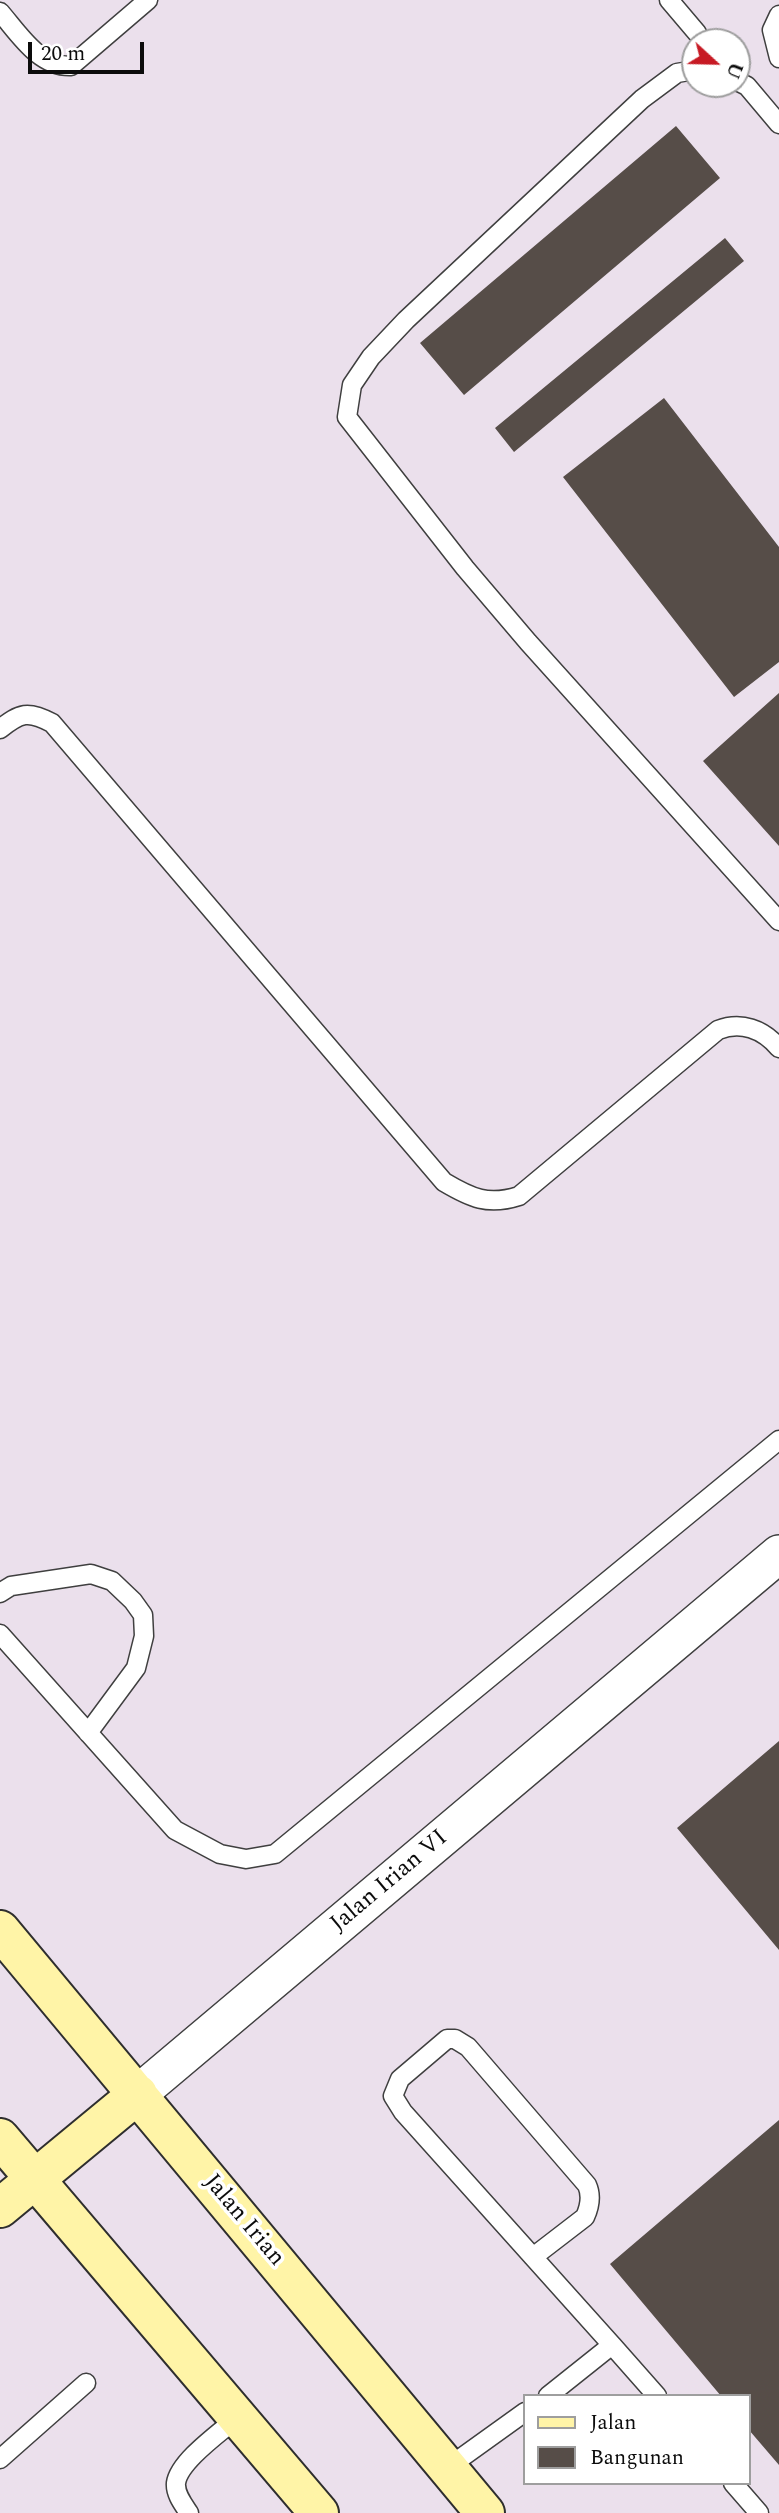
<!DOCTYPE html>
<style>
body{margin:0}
#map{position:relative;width:779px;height:2513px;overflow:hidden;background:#fffbec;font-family:Spectral,serif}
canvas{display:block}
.legend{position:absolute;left:523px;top:2394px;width:228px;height:91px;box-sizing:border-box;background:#fff;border:2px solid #9e9e9e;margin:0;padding:9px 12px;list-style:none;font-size:21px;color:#0c0c0c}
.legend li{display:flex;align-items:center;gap:14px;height:35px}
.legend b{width:35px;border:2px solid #9e9e9e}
.north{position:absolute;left:681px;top:28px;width:70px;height:70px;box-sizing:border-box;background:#fff;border:2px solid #9e9e9e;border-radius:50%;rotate:112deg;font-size:19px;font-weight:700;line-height:28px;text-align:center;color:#0c0c0c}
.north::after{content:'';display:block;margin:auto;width:24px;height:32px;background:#c71a24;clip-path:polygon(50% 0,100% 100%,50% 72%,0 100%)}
.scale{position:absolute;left:28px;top:42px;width:116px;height:32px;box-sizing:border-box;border:4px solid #0c0c0c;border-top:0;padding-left:9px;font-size:21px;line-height:24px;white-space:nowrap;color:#0c0c0c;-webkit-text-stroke:5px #fff;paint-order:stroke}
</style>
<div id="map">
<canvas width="779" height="2513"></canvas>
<ul class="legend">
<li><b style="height:9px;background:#fff4a7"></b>Jalan</li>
<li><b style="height:19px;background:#564d48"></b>Bangunan</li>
</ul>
<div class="north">U</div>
<div class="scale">20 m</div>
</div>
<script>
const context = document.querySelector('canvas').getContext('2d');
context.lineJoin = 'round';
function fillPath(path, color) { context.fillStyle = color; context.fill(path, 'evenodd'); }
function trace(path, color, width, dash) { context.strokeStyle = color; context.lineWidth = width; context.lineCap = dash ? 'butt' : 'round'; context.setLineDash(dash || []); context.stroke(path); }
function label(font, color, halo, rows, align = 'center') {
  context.font = font + ' Spectral,serif'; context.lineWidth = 7; context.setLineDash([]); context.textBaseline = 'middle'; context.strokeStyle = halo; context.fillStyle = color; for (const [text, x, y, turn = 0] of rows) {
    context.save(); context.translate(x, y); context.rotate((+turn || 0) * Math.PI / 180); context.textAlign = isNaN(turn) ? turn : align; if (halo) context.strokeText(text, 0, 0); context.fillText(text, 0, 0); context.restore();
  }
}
const industrial = new Path2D(`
 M0,0H779V2513H0ZM695,42H737V84H695ZM525,2396H749V2483H525Z`);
const building = new Path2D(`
 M676,126L720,178L464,395L420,343Z
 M725,238L744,261L514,452L495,428Z
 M664,398L779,547V662L734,697L563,477Z
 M779,693V846L703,761Z
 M779,1741V1950L677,1828Z
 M779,2120V2465L749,2430V2396H721L610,2264Z`);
const lane = new Path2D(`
 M669,0L697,33
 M0,12C19,34 39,67 71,66L148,0
 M779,15L772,30L779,58
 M695,70L677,73L642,99L406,320L371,357L352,385L347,417L465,568L528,642L779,921
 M737,81L747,86L779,124
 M0,729C20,713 28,710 52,723L444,1182C471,1198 488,1206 519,1196L718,1030C741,1021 763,1029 779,1048
 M0,1593L11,1586L91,1574L112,1581L133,1601L143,1615L144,1636L136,1668L88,1733
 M0,1634L175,1830L220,1854L246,1859L275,1854L779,1440
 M533,2257L585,2217C590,2206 592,2196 587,2185L468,2047L455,2039H447L400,2079L393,2096L403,2112L612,2345
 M548,2396L612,2345L657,2396
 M0,2459L86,2383
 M447,2468L525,2412
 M733,2483L759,2513
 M189,2513C183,2504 175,2494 176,2483C179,2461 221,2432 238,2417`);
const street = new Path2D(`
 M138,2094L779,1554`);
const secondary = new Path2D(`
 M0,1930L485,2513
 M0,2138L319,2513
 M0,2208L138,2094`);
const streetNames = [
 ["Jalan Irian VI",390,1882,-40],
 ["Jalan Irian",243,2221,50]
];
fillPath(industrial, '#ebe0ec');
fillPath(building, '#564d48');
trace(lane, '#3f3f3f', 21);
trace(street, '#3f3f3f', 40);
trace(secondary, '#2e2e2e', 42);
trace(lane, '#fff', 18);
trace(street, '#fff', 37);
trace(secondary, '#fff4a7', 38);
label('24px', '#0c0c0c', '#fff', streetNames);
</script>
